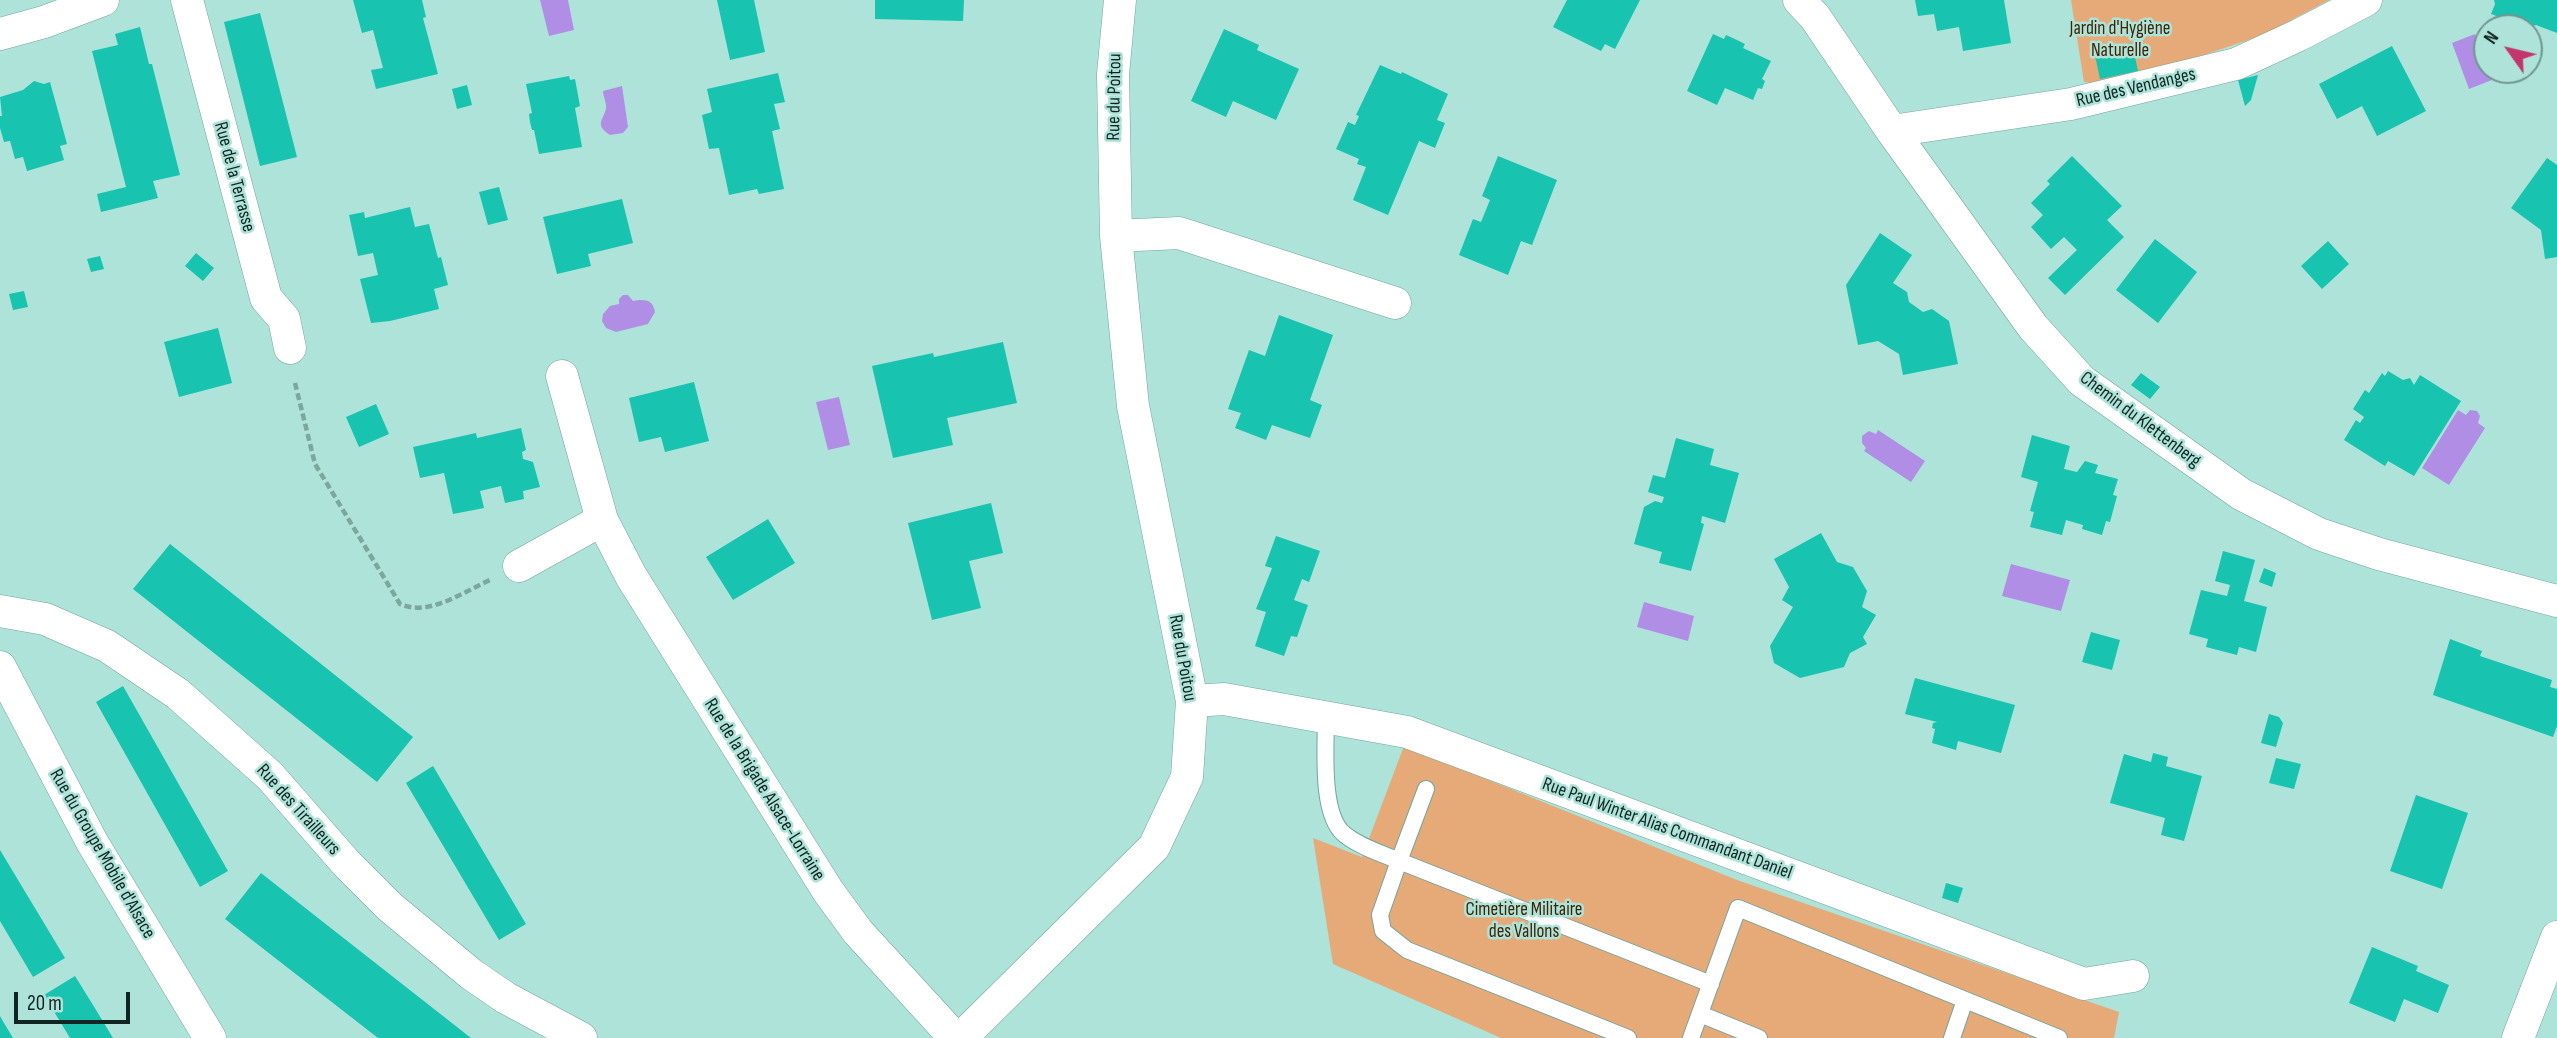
<!DOCTYPE html>
<meta charset="utf-8">
<style>
body{margin:0}
#map{position:relative;width:2557px;height:1038px;overflow:hidden;background:#aee3d9;font-family:"Sofia Sans Condensed",sans-serif}
canvas{display:block}
.north{position:absolute;left:2473px;top:14px;width:70px;height:70px;box-sizing:border-box;background:#aee3d9;border:2px solid #6f9790;border-radius:50%;rotate:304deg;font-size:19px;font-weight:700;line-height:28px;text-align:center;color:#112622}
.north::after{content:'';display:block;margin:auto;width:24px;height:32px;background:#c2366c;clip-path:polygon(50% 0,100% 100%,50% 72%,0 100%)}
.scale{position:absolute;left:14px;top:992px;width:116px;height:32px;box-sizing:border-box;border:4px solid #112622;border-top:0;padding-left:9px;font-size:21px;line-height:24px;white-space:nowrap;color:#112622;-webkit-text-stroke:5px #aee3d9;paint-order:stroke}
</style>
<div id="map">
<canvas width="2557" height="1038"></canvas>
<div class="north">N</div>
<div class="scale">20 m</div>
</div>
<script>
const context = document.querySelector('canvas').getContext('2d');
context.lineJoin = 'round';
function fillPath(path, color) { context.fillStyle = color; context.fill(path, 'evenodd'); }
function trace(path, color, width, dash) { context.strokeStyle = color; context.lineWidth = width; context.lineCap = dash ? 'butt' : 'round'; context.setLineDash(dash || []); context.stroke(path); }
function label(font, color, halo, rows, align = 'center') {
  context.font = font + ' "Sofia Sans Condensed",sans-serif'; context.lineWidth = 5; context.setLineDash([]); context.textBaseline = 'middle'; context.strokeStyle = halo; context.fillStyle = color; for (const [text, x, y, turn = 0] of rows) {
    context.save(); context.translate(x, y); context.rotate((+turn || 0) * Math.PI / 180); context.textAlign = isNaN(turn) ? turn : align; if (halo) context.strokeText(text, 0, 0); context.fillText(text, 0, 0); context.restore();
  }
}
const green = new Path2D(`
 M2071,0H2329L2263,35L2112,86L2084,82Z
 M1404,746L1737,880L2119,1012L2114,1038H1501L1333,964L1313,838L1362,857Z`);
const water = new Path2D(`
 M540,0H568L574,30L549,36Z
 M2475,34L2487,61V70L2496,71L2491,75L2492,80L2469,89L2452,43Z
 M622,86L628,127L623,133L610,135C595,125 602,122 606,109C607,104 603,96 603,91Z
 M623,295H628L633,301C644,299 653,299 655,312L648,324L616,332L606,328L602,321L603,314L610,306L619,304V299Z
 M839,397L850,445L828,450L816,402Z
 M2458,410L2466,415L2470,410L2477,411L2480,416L2478,423L2485,428L2449,485L2422,468Z
 M1878,430L1925,461L1911,482L1864,451L1866,448L1862,443V436L1869,431L1876,434Z
 M2011,564L2070,580L2061,611L2002,596Z
 M1644,602L1694,616L1688,641L1637,627Z`);
const building = new Path2D(`
 M353,0H422L426,17L423,18L438,74L376,89L371,70L383,68L373,30L362,33Z
 M717,0H754L765,52L730,60Z
 M875,0H964L963,21L875,19Z
 M1567,0H1640L1615,49L1605,44L1601,51L1553,27Z
 M1915,0H2004L2011,43L1963,51L1959,27L1937,31L1934,14L1918,16Z
 M2494,0H2557V33L2536,25L2526,28H2502L2499,17L2491,14L2495,4Z
 M260,13L297,157L260,166L224,22Z
 M140,27L149,64H152L180,175L153,181L158,198L101,212L97,194L126,187L92,51L118,45L115,34Z
 M1224,29L1259,45L1257,50L1299,69L1276,120L1233,101L1226,117L1191,101Z
 M1713,34L1724,39L1726,35L1737,40L1745,44L1743,48L1771,61L1762,79L1765,81L1762,89L1758,88L1753,100L1725,88L1717,105L1687,91Z
 M2132,43L2138,71L2100,79L2094,51Z
 M2392,46L2426,111L2377,136L2362,106L2337,119L2319,84Z
 M1380,65L1401,74L1402,72L1448,94L1437,120L1445,123L1435,148L1419,141L1388,215L1353,200L1366,167L1357,164L1359,159L1336,149L1348,122L1355,125L1359,116L1356,115Z
 M778,73L785,102L774,104L780,129L772,131L784,189L759,194L757,189L729,195L719,148L709,149L702,115L712,112L707,89Z
 M2258,75L2251,100L2245,106L2238,80Z
 M569,76L570,80L575,79L580,106L575,108L582,147L539,154L534,130H532L530,122L529,114L532,113L526,84Z
 M34,81L44,84L50,82L67,144L60,146L64,160L27,171L23,157L15,159L10,141L4,142L0,128V116H2L0,97L23,90Z
 M467,85L472,105L457,109L452,89Z
 M1498,156L1557,180L1532,245L1521,241L1508,275L1459,255L1473,219L1481,222L1490,200L1482,196Z
 M2072,156L2122,206L2107,220L2124,237L2065,295L2048,278L2077,250L2064,237L2051,249L2031,227L2043,215L2031,203L2050,184L2047,181Z
 M2547,158L2557,165V257L2545,259L2541,230L2511,208Z
 M499,187L508,220L488,225L479,192Z
 M622,199L633,243L588,254L591,266L557,274L543,217Z
 M410,207L415,227L429,224L438,258L441,257L448,285L434,289L439,309L390,321L371,323L360,279L378,275L373,253L358,256L349,215L364,212L365,218Z
 M1880,233L1912,255L1893,283L1907,292L1909,302L1923,312L1932,309L1949,321L1958,364L1903,375L1899,354L1878,341L1858,345L1846,285Z
 M2155,239L2197,272L2158,323L2116,290Z
 M2328,241L2349,264L2322,289L2301,266Z
 M196,253L214,268L203,281L185,266Z
 M100,256L104,269L91,272L87,259Z
 M24,291L28,307L13,310L9,294Z
 M1279,315L1333,335L1310,400L1322,405L1310,438L1272,425L1266,440L1235,428L1241,413L1228,409L1249,350L1265,356Z
 M218,328L232,383L179,397L164,342Z
 M1003,342L1017,403L947,418L953,445L893,458L872,366L933,353L934,357Z
 M2388,371L2403,380L2410,378L2414,385L2420,375L2461,401L2414,476L2388,461L2385,466L2344,440L2356,420L2360,423L2364,417L2353,409L2365,390L2369,393L2382,373L2385,376Z
 M2141,373L2160,387L2150,399L2131,385Z
 M694,382L709,441L665,452L661,437L639,442L629,398Z
 M376,404L389,434L359,447L346,417Z
 M521,428L526,450L522,452L523,459L533,462L540,487L523,491L524,499L505,503L501,486L480,491L484,508L453,514L444,473L420,478L413,447L476,433L477,438Z
 M2032,435L2070,446L2064,469L2077,472L2085,461L2098,465L2095,473L2118,479L2113,495L2117,496L2110,522L2106,521L2102,535L2082,529L2083,525L2066,520L2062,535L2030,527L2034,512L2030,511L2038,482L2021,477Z
 M1676,438L1714,449L1710,465L1739,473L1725,523L1702,516L1701,523L1704,524L1691,571L1659,563L1662,552L1634,544L1644,507L1655,501L1662,503L1664,497L1648,492L1653,475L1665,478Z
 M991,503L1003,553L969,561L981,608L932,620L908,523Z
 M768,519L795,563L733,600L706,557Z
 M1821,533L1837,562L1853,567L1867,591L1862,607L1876,615L1863,637L1867,644L1850,653L1844,667L1800,678L1774,663L1770,646L1793,607L1782,600L1789,587L1774,559Z
 M1276,536L1320,551L1309,582L1302,579L1294,600L1308,605L1297,637L1291,636L1284,656L1255,646L1266,612L1256,609L1272,568L1265,566Z
 M170,544L413,737L377,782L133,589Z
 M2223,551L2255,560L2244,601L2267,607L2256,652L2239,647L2237,655L2206,647L2208,639L2189,634L2201,590L2227,596L2230,585L2215,581Z
 M2264,568L2276,573L2272,587L2259,582Z
 M2091,632L2120,640L2112,670L2082,662Z
 M2450,639L2482,651L2480,656L2552,680L2550,687L2557,689V726L2553,737L2433,695Z
 M1915,678L2015,705L2001,753L1958,741L1956,750L1932,743L1935,729L1932,728L1933,723L1937,722L1905,714Z
 M123,686L228,871L200,887L96,702Z
 M2269,714L2279,717L2283,723L2276,747L2261,743Z
 M2153,753L2168,757L2166,766L2202,776L2184,841L2161,835L2165,818L2110,803L2124,754L2151,762Z
 M2276,758L2301,764L2294,789L2269,783Z
 M433,766L526,924L499,940L406,783Z
 M2416,795L2468,813L2442,889L2390,871Z
 M0,850L65,958L33,977L0,921Z
 M261,873L304,907L471,1038H378L225,919Z
 M1946,883L1963,888L1958,903L1942,898Z
 M2372,947L2418,966L2416,971L2449,985L2438,1013L2404,999L2395,1022L2349,1003Z
 M75,976L93,1005L113,1038H70L44,995Z
 M0,1016L4,1023L13,1038H0Z`);
const path = new Path2D(`
 M295,383L315,464L400,604C429,617 463,592 490,580`);
const lane = new Path2D(`
 M1326,716C1326,746 1320,814 1344,834C1360,847 1381,853 1399,861L1380,915L1383,931L1407,950L1628,1038
 M1426,789L1399,861L1711,984
 M1700,1014L1759,1038
 M1691,1038L1738,908L2059,1038
 M1952,1038L1965,1000`);
const street = new Path2D(`
 M187,0L266,298L284,319L290,348
 M1799,0L1815,17L1892,131L2033,327L2082,381L2241,494L2319,534L2379,554L2557,601
 M0,34L44,22L103,0
 M1892,131L2071,104L2236,64L2299,35L2366,0
 M1116,236L1179,233L1395,303
 M562,376L602,520L631,576L828,891L858,932L955,1038
 M519,566L602,520
 M0,611L45,619L107,646L178,694L270,776L346,863L390,907L471,974L506,998L581,1038
 M0,667L92,842L210,1038
 M1192,701L1224,699L1407,732L2084,984L2133,976
 M961,1038L1154,847L1187,777L1192,701L1133,406L1116,236L1113,74L1120,0
 M2518,1038L2557,937`);
const parkNames = [
 ["Jardin d'Hygiène",2120,29],
 ["Naturelle",2120,51],
 ["Cimetière Militaire",1524,910],
 ["des Vallons",1524,932]
];
const streetNames = [
 ["Rue des Vendanges",2136,88,-13],
 ["Rue du Poitou",1115,97,-89],
 ["Rue de la Terrasse",234,177,75],
 ["Chemin du Klettenberg",2140,420,37],
 ["Rue du Poitou",1182,658,80],
 ["Rue de la Brigade Alsace-Lorraine",764,790,58],
 ["Rue des Tirailleurs",298,810,48],
 ["Rue Paul Winter Alias Commandant Daniel",1667,829,20],
 ["Rue du Groupe Mobile d'Alsace",102,854,60]
];
fillPath(green, '#e5aa78');
fillPath(water, '#b18ee5');
fillPath(building, '#18c3af');
trace(lane, '#73a69d', 18);
trace(street, '#73a69d', 33);
trace(path, '#7ca79f', 4.5, [7, 3.5]);
trace(lane, '#fff', 16);
trace(street, '#fff', 32);
label('19px', '#422404', '#aee3d9', parkNames);
label('19px', '#112622', '#aee3d9', streetNames);
</script>
